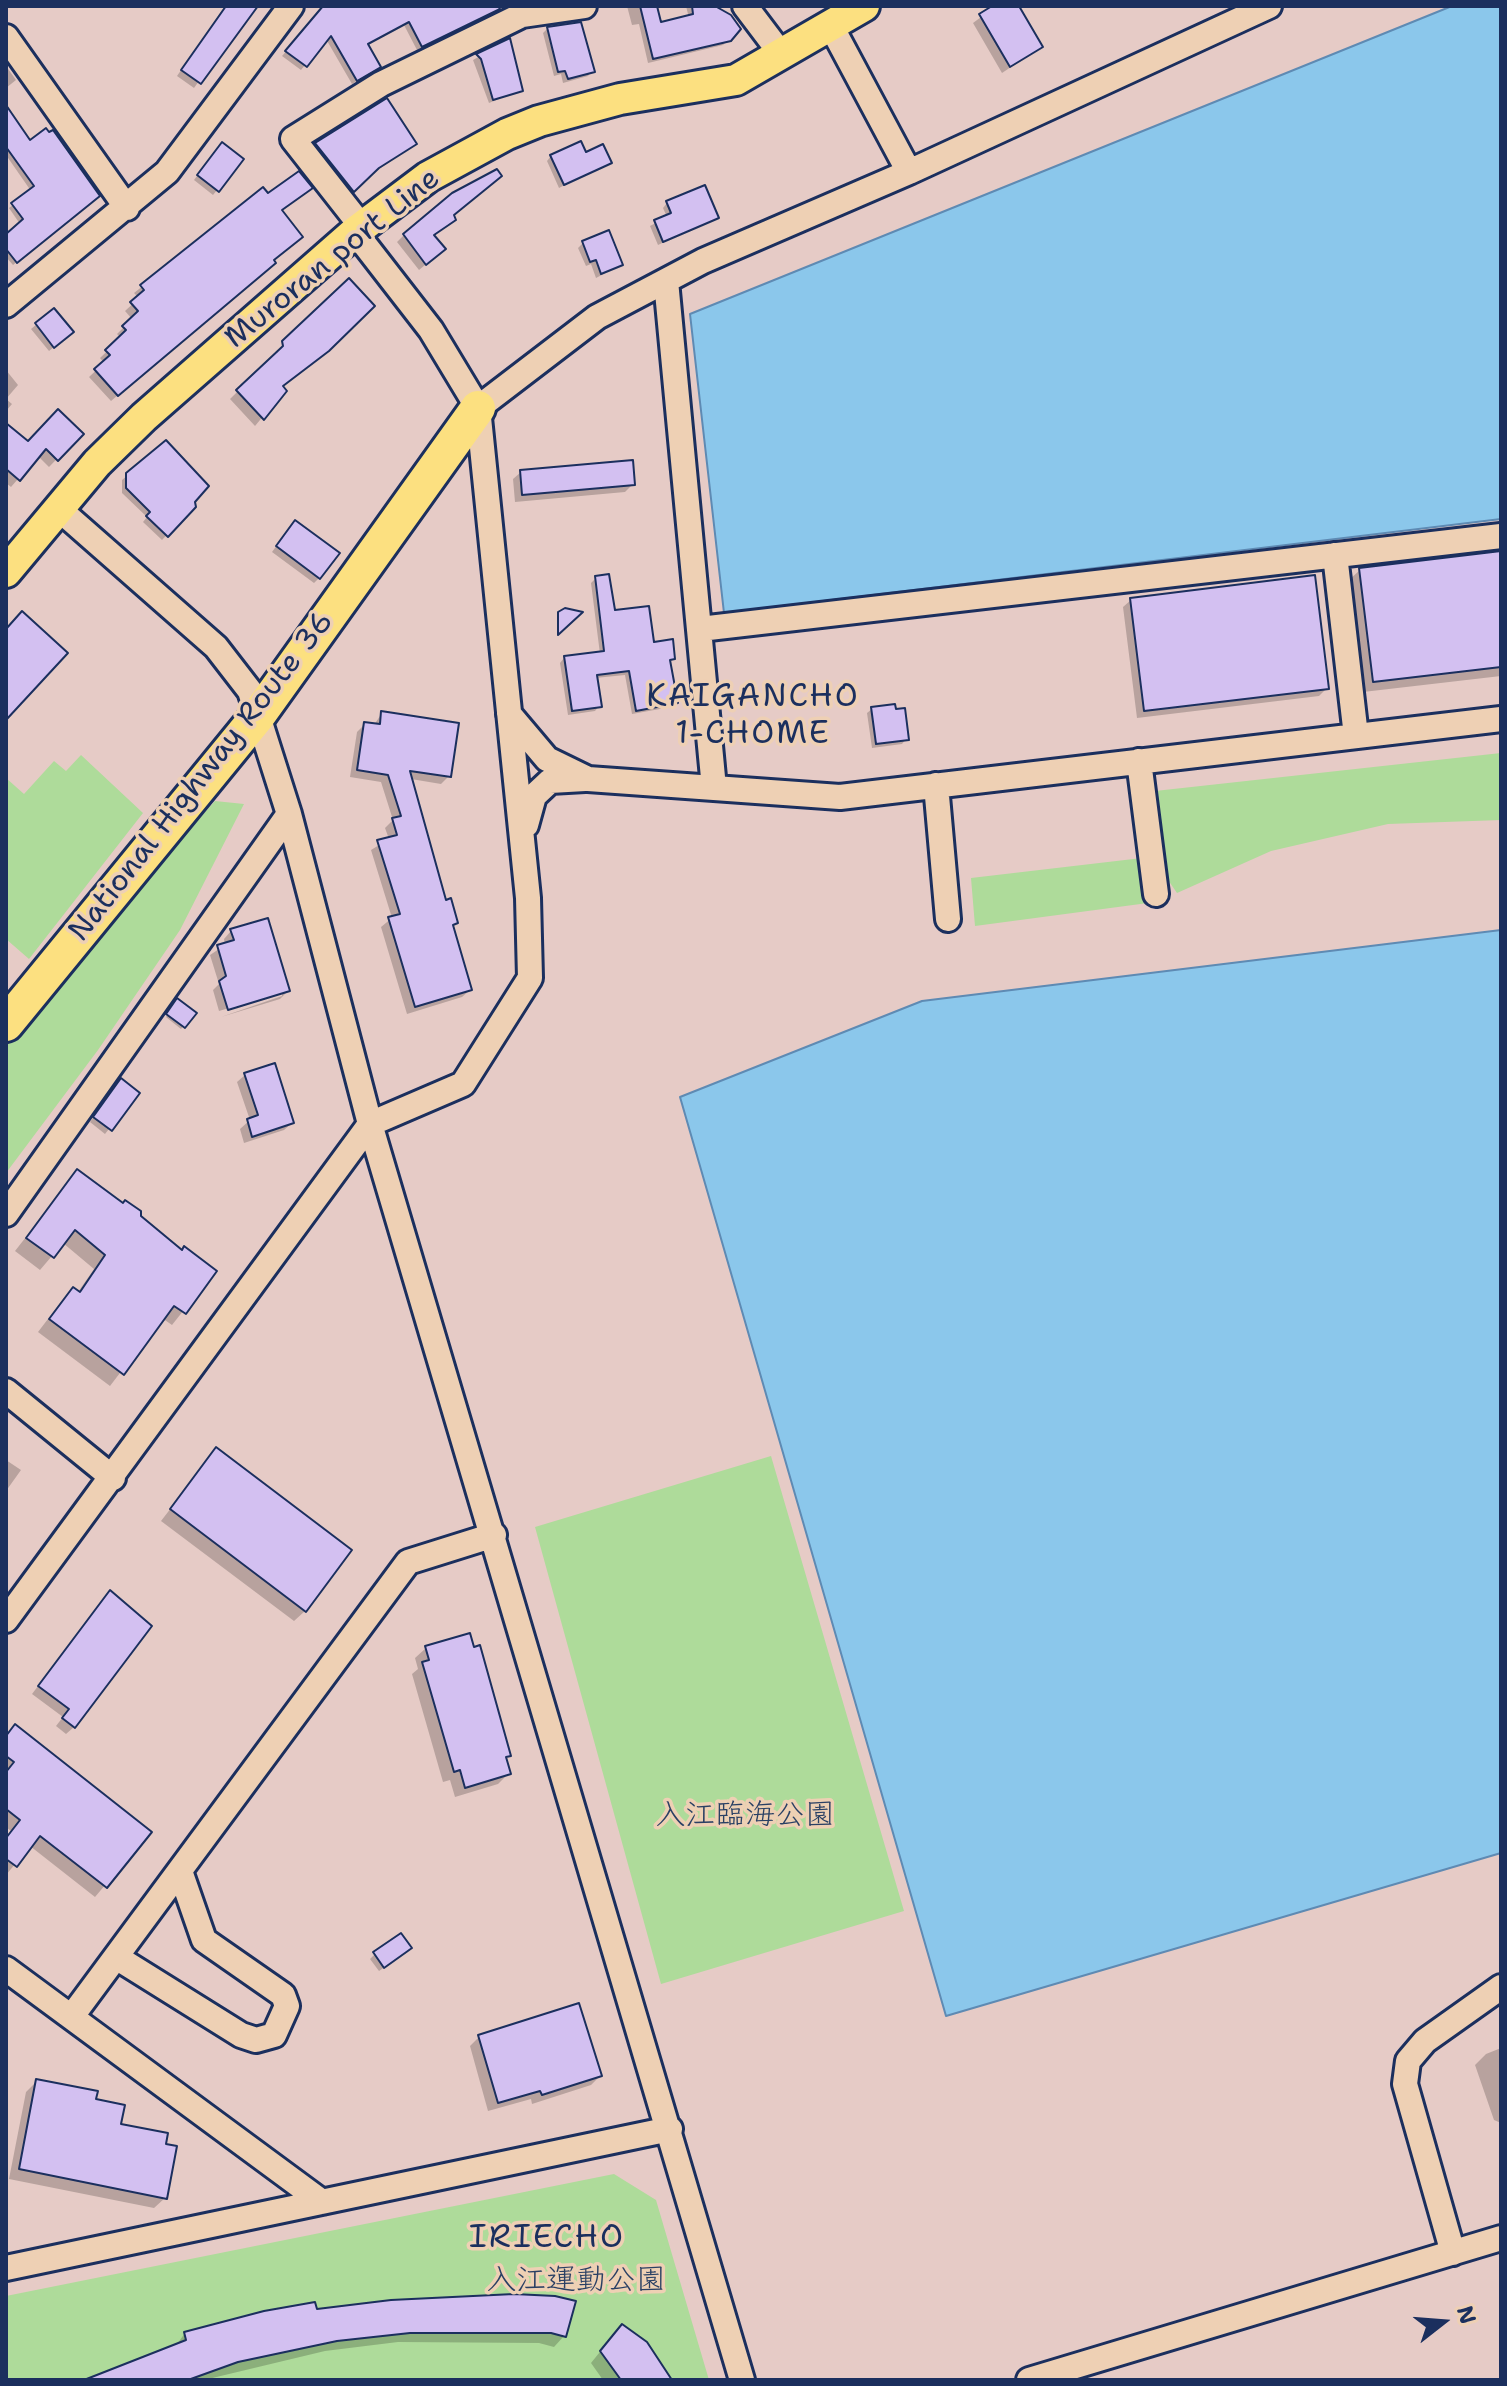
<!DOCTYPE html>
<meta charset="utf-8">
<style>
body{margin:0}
#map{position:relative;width:1507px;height:2386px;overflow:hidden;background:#e6cbc6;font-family:"Shantell Sans",sans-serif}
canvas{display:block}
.frame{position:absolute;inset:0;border:8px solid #1b2f5e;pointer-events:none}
.north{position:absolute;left:1403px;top:2282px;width:80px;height:80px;-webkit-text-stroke:6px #eed0b4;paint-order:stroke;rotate:73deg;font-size:22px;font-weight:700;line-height:32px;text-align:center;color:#1b2f5e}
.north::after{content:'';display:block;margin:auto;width:28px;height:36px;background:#1b2f5e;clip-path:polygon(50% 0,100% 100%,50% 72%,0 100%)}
</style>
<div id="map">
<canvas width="1507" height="2386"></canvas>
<div class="frame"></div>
<div class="north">N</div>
</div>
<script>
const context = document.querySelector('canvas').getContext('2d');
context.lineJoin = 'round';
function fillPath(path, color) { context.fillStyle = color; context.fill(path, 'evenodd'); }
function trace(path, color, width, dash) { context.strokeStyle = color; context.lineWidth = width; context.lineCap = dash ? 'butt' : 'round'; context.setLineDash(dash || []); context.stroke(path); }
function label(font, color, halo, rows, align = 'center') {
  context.font = font + ' "Shantell Sans","Klee One",sans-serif'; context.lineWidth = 7; context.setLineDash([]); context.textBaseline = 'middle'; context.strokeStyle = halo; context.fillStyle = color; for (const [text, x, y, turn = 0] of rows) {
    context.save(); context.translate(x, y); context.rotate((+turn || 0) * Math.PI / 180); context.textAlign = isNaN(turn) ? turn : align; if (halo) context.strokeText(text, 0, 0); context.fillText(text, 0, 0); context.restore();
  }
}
const green = new Path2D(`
 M1501,753V820L1388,824L1271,851L1177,893L1166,877L1155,791Z
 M81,755L143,813L29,959L6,939V778L24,794L54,761L66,771Z
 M215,801L244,804L180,930L98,1050L6,1173V1046L89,940Z
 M1142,858L1148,903L975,926L971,878Z
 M771,1456L904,1911L661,1984L535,1527Z
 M614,2174L656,2200L709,2380H6V2296Z`);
const water = new Path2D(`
 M1452,6H1501V519L724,613L690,314Z
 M1501,930V1853L946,2016L680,1097L922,1001Z`);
const shadow = new Path2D(`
 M225,6H253L194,88L177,76Z
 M326,6H497L498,9L417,50L404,25L367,45L379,67L352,84L326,39L301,70L282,56Z
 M627,6H655L660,25L689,18L686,6H711L729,39L723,45L648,63L639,24L632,25Z
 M996,6H1017L1041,47L1002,73L973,23Z
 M548,28L592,71L588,76L563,83L561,74L554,76L543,33Z
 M509,40L521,90L489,103L473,60Z
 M6,66L16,80L6,88Z
 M6,128L29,142L94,200L13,265L6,257V237L20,224L9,208L31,191L6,155Z
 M316,144L410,148L360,182L348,195L312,149Z
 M217,149V190L213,195L194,180Z
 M551,156L609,162L559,188L547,161Z
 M263,190L280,211L294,243L111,401L89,377L104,363L100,358L121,338L117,334L132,319L125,311L139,298L134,293Z
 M667,203L716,218L658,245L650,226L667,217L663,208Z
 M453,215L454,220L433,236L436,256L419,270L397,242L404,235Z
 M583,243L621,265L596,278L591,264L586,266L578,248Z
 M349,281L281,387L284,391L255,426L230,399Z
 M54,310L66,337L49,351L31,329Z
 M6,370L18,385L6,399Z
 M6,399L12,404L6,411Z
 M81,434L49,467L38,456L11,487L6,483V460L28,443Z
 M521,472L633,484L625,492L515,502L513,479Z
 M128,475L193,501L194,506L162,540L143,522L147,517L122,493V480Z
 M290,527L319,578L314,583L272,552Z
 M1501,553V676L1363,692L1349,580L1360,570Z
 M596,578L613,612L673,659L669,663L676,702L671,707L632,714L625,675L595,678L599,706L595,711L568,715L560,663L564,658L600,654L591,583Z
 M1131,600L1327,688L1319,696L1137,718L1123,607Z
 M872,709L906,739L902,744L872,748L867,713Z
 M382,713L449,776L441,784L411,779L445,902L456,923L452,927L470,990L462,997L407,1014L381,927L392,918L371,850L389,839L385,828L393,820L381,782L350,777L357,732L365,724L374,725Z
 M231,931L288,991L280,999L221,1017L282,996V992L219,1011L213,990L219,984L210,955L225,945L224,939Z
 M178,1000L194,1013L181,1029L166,1017Z
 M245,1075L292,1123L284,1130L244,1143L240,1129L250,1120L237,1082Z
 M116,1085L137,1093L105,1134L90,1122Z
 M77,1172L181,1252L214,1272L172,1325L162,1318L110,1386L38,1332L61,1302L73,1289L78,1292L94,1269L63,1243L40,1270L15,1251Z
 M216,1450L305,1611L294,1621L161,1521Z
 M6,1460L21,1470L6,1491Z
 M103,1600L74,1727L66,1734L56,1726L63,1717L32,1694Z
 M426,1648L509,1755L504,1760L508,1774L498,1784L455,1797L450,1780L443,1782L412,1674L418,1669L415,1658Z
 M6,1736L150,1832L95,1897L30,1846L6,1875V1837L11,1831L6,1827Z
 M405,1953L379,1971L370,1959L375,1954Z
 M479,2037L600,2076L591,2085L532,2104L531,2099L488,2111L470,2046Z
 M1501,2048V2123L1494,2120L1475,2065L1486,2054Z
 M37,2081L94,2101L119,2126L165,2198L154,2208L9,2179L26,2092Z
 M573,2302L564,2336L554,2347L539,2343L398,2342L325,2351L204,2380H85L175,2347L185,2333L315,2311Z
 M612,2337L667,2380H603L591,2363Z`);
const building = new Path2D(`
 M226,6H258L201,84L181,70Z
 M323,6H498L500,9L422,47L409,22L368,44L381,67L357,81L331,36L307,67L285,51Z
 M640,6H657L661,22L693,14L692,6H715L731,15L741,29L731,41L653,59Z
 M992,6H1019L1043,47L1010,67L979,14Z
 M581,22L595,72L568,79L565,71L558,72L547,27Z
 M510,38L523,91L493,100L481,59L476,54Z
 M387,98L417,144L379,168L354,192L315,143Z
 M6,105L30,140L46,128L49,132L53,130L100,196L17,263L6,249V234L23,219L11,203L34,186L6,147Z
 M581,141L586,152L603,144L612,163L564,185L550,155Z
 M222,142L244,159L219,192L197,175Z
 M497,169L502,176L454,215L456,220L434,235L446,249L426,265L403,234L452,193Z
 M299,171L313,188L282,210L303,237L274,260L276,263L118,396L94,369L110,355L105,350L126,330L122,326L138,311L130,302L144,290L140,285L263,187L268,193Z
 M705,185L719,218L663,242L654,220L671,213L666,201Z
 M609,230L623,265L601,274L596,260L590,262L582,241Z
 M349,278L375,306L329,351L283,386L287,391L264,420L236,390L283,346L282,341Z
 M54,308L74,332L54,348L35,323Z
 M58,409L84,434L58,461L46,449L20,481L6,469V423L28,441Z
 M166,440L209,486L195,502L196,507L168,537L146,516L150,512L126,488V473Z
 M633,460L635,485L522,495L520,470Z
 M295,520L340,553L320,579L276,546Z
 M1501,551V667L1373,682L1359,568Z
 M609,574L615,610L649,606L654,642L673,639L675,659L670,660L678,703L636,711L629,671L597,675L602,707L572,711L564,656L604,651L595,576Z
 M1315,575L1329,689L1144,711L1130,598Z
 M565,608L583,612L558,635V612Z
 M22,611L68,653L6,720V629Z
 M895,704L896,709L905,708L909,740L876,744L871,707Z
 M381,711L459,723L451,777L410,771L446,900L451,898L458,923L453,925L472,990L415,1007L388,917L400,914L377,840L397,835L392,818L401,816L388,775L357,770L364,722L380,724Z
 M268,918L290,991L228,1010L219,981L226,976L217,945L234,940L230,929Z
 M177,998L197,1013L185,1028L166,1014Z
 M275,1063L294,1123L252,1137L247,1119L258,1115L244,1073Z
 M121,1078L140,1093L112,1131L93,1117Z
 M77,1169L123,1203L125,1200L141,1211V1216L182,1250L184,1246L217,1271L186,1314L174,1306L124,1375L49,1319L73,1287L80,1292L105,1255L75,1230L54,1258L26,1238Z
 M216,1447L352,1550L306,1612L170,1509Z
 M110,1590L152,1626L75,1728L62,1718L69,1709L38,1686Z
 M470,1633L474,1647L480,1645L511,1756L506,1757L511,1774L465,1788L460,1770L454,1772L422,1662L429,1660L425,1646Z
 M15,1724L152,1832L107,1888L40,1836L17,1867L6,1859V1838L20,1820L6,1809V1772L14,1762L6,1756V1736Z
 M401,1933L412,1948L384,1968L373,1952Z
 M579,2003L602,2076L542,2095L540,2091L498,2103L478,2035Z
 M36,2079L98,2091L96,2099L125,2105L121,2124L168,2133L166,2144L177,2146L167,2199L19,2169Z
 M514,2294L555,2296L576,2301L566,2337L551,2333H410L337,2341L238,2362L188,2380H84L186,2340L184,2332L264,2311L315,2302L317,2309L391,2300Z
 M622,2324L647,2342L672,2380H621L600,2351Z`);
const minor = new Path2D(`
 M745,6L782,55
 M831,26L909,172
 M6,37L127,208
 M362,227L293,139L381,84L522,15L584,6
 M666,281L714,788
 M6,305L167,172L291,6
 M478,408L597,317L703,261L909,172L1269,6
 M60,510L216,647L250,691L289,814L370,1124L742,2380
 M1335,555L1356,736
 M700,629L1501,536
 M509,714L547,759L588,779L840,797L1501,719
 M1139,761L1156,894
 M936,785L948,919
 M526,825L534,796L550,781L585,779
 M6,1214L289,814
 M6,1391L113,1478
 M6,1620L370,1124L463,1084L530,978L528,898L478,408L431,330L355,232
 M116,1957L241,2035L256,2040L274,2035L287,2006L283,1995L204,1940L180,1871
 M6,1969L322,2202
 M72,2016L408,1562L494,1535
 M1453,2253L1405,2084L1408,2061L1425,2041L1501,1987
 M6,2268L670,2129
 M1029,2380L1501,2238`);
const major = new Path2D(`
 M6,572L97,463L144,417L355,232L428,177L507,134L539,121L620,99L736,80L864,6`);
const highway = new Path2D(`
 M6,1024L257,717L478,408`);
const streetNames = [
 ["Muroran port Line",333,259,-39],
 ["National Highway Route 36",202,777,-52]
];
const parkNames = [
 ["入江臨海公園",745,1816],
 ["入江運動公園",576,2281]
];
const neighbourhoodNames = [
 ["KAIGANCHO",753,698],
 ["1-CHOME",753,735],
 ["IRIECHO",547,2239]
];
fillPath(green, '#aedb9a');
fillPath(water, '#8bc7eb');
trace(water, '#5e8ab3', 2);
fillPath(shadow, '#0003');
fillPath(building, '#d3c0f1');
trace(building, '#1b2f5e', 2);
trace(minor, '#1b2f5e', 30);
trace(major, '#1b2f5e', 36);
trace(highway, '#1b2f5e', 40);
trace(minor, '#eed0b4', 24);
trace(major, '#fce080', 30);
trace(highway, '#fce080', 34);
label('30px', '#1b2f5e', '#eed0b4', streetNames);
label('30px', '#2a4064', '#eed0b4', parkNames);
context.letterSpacing = '2px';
label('32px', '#1b2f5e', '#eed0b4', neighbourhoodNames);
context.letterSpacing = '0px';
</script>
